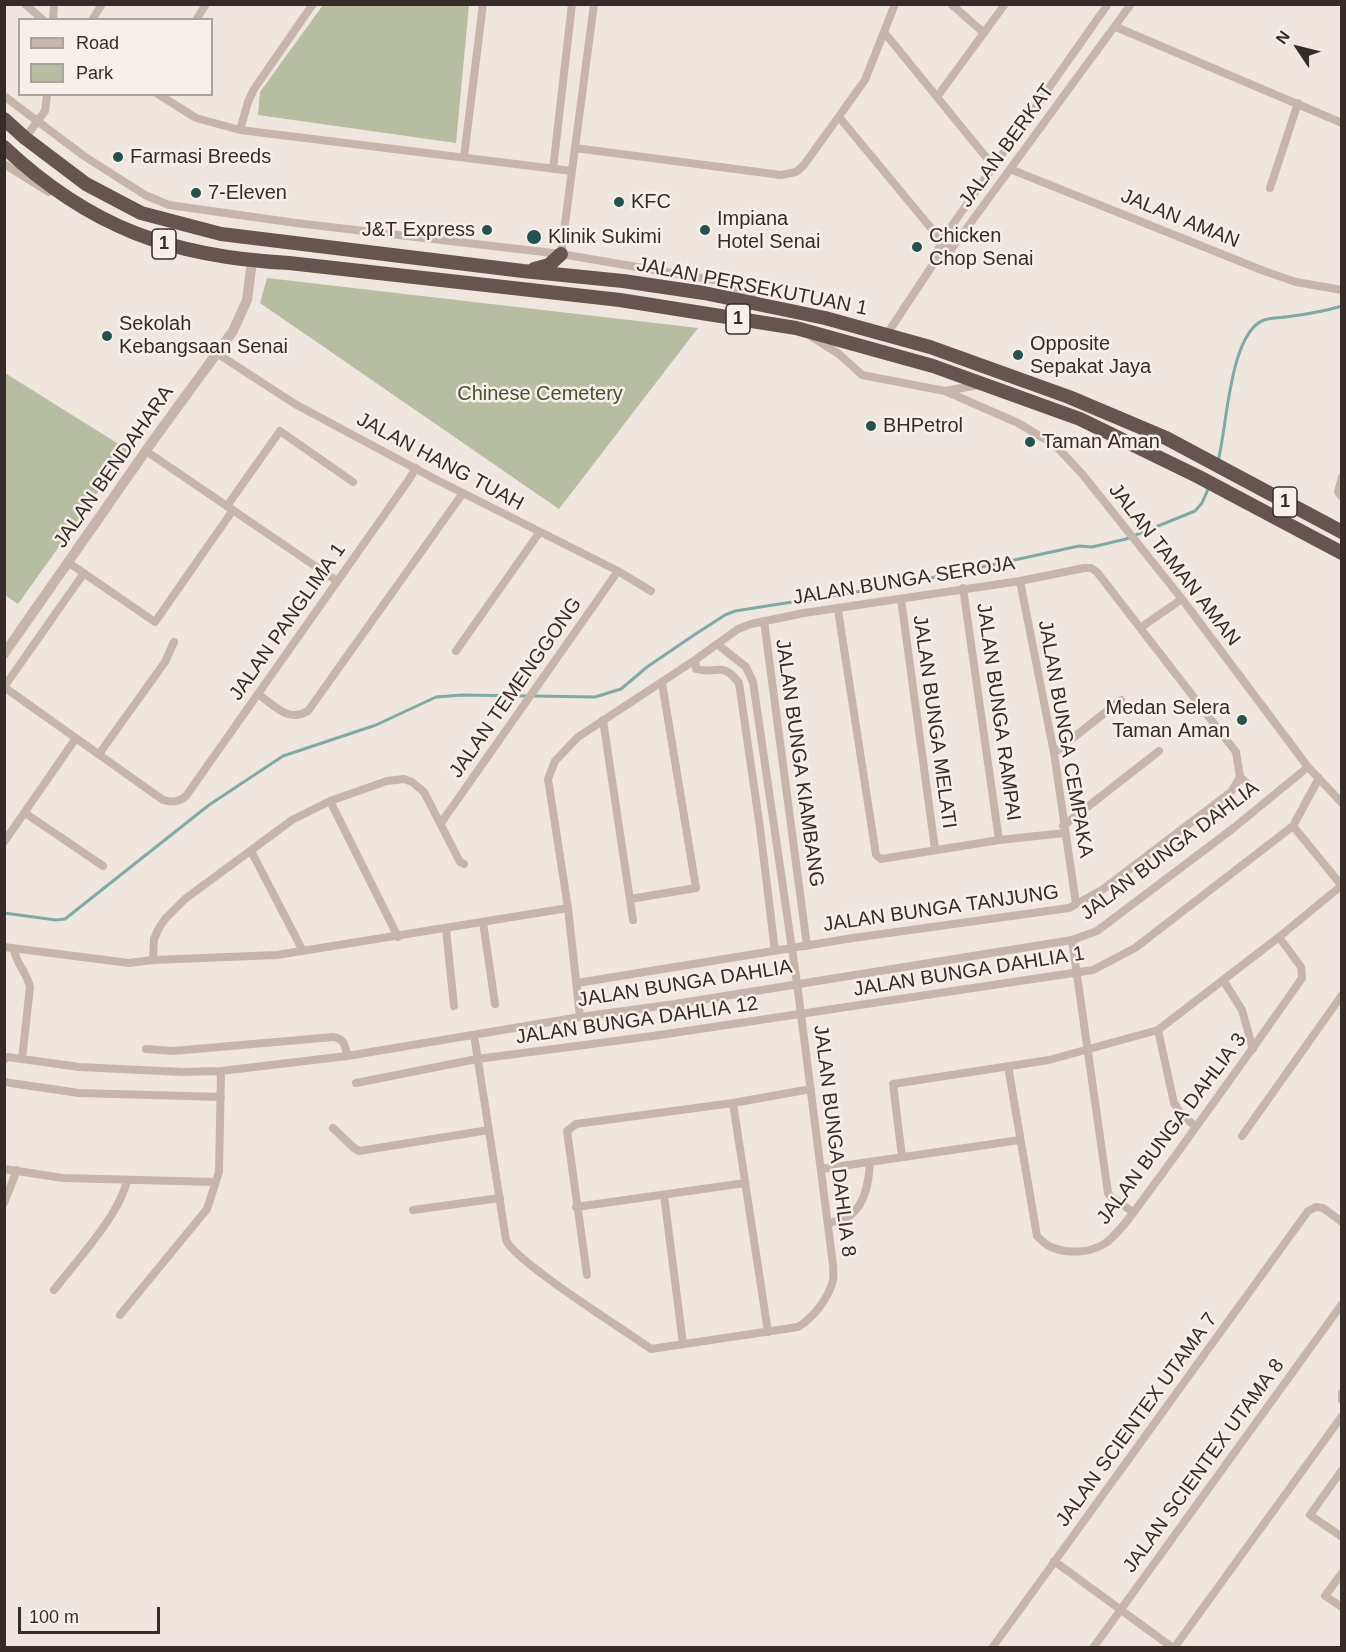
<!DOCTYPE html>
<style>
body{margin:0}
#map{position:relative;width:1346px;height:1652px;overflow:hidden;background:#efe6df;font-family:Helvetica,sans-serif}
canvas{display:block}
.frame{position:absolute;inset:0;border:6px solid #352c2a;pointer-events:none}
.legend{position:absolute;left:18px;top:18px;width:195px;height:78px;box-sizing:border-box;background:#f7f0ea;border:2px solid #a9a29d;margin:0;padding:8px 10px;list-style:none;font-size:18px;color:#352c2a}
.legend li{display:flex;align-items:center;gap:12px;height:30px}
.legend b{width:30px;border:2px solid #a9a29d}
.north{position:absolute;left:1268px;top:18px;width:60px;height:60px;-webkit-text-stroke:4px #f7f0ea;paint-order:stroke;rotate:305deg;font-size:16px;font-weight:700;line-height:24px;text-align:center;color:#352c2a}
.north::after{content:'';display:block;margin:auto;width:21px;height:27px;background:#352c2a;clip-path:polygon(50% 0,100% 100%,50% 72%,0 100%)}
.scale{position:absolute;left:18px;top:1607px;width:142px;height:27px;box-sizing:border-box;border:3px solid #352c2a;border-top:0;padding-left:8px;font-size:18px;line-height:21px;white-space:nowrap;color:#352c2a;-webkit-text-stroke:4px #f7f0ea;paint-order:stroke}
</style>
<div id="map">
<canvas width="1346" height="1652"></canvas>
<div class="frame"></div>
<ul class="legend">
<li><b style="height:8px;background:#c6b5ac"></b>Road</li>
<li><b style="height:16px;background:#b6bda0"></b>Park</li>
</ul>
<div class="north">N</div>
<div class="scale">100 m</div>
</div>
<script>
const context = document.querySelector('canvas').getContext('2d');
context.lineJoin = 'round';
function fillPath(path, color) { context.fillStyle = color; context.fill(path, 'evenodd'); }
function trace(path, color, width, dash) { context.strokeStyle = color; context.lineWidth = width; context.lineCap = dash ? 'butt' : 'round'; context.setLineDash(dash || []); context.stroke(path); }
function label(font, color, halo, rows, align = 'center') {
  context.font = font + ' Helvetica,sans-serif'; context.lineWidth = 5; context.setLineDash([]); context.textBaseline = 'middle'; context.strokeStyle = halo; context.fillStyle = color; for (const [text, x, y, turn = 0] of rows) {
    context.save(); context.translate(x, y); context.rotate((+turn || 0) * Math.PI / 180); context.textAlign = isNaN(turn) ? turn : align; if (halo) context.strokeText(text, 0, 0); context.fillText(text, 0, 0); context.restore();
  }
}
const green = new Path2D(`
 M323,5H469L456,143L258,115L260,92Z
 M267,278L698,328L559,509L260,303Z
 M5,373L128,450L18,604L5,595Z`);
const stream = new Path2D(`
 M1218,461C1227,429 1229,333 1264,320C1273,317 1283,318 1292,316C1309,314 1325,311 1342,306
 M534,696L595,697L621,689L647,667L694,635L725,615L735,611L894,586L1079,546L1092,547L1126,539L1195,511L1202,503L1209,487
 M4,913L56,920L65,919L209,805L283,756L376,725L436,697L462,695L527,696`);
const minor = new Path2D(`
 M25,4L43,20
 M951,4L984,33
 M53,20L54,4
 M92,20L102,4
 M196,20L206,4
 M1116,27L1342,123
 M884,32L994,167
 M158,94L196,118L240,130L572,171
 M4,96L84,156L145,195L169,205L296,223L561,254L719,281L736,288L755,300
 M937,97L1005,4
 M839,117L950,251
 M240,130L248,102L254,89L313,4
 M25,138L45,111L47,94
 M575,148L781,175L796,172L804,165L865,80L895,4
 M464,157L483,4
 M4,164L49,192
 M553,169L572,4
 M1010,169L1264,271L1296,282L1342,290
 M1270,188L1298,103
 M561,254L594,4
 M934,263L941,241L1108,4
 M887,334L934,263L942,259L950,251L1131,4
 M812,337L839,354L862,375L945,391L979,385
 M218,354L295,404L433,478L618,571L651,591
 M945,391L1018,423L1055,445L1083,475L1182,599L1308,767L1342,803
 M146,451L337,581
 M1342,477L1338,492L1342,497
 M227,506L280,431L353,482
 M69,563L155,622L233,510
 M1020,581L1054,753L1076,904
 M963,588L999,840
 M901,599L935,849
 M838,610L876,855L881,859L999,840L1065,833
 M764,621L807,946
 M1140,628L1182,599
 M456,651L539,533
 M695,660L696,669C719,675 721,660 739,683L760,828L775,951
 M4,687L163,800C173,803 178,802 186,796L408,481L416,468
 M4,687L84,573
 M258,694C275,706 288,723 308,711L463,493
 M603,720L633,920
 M1054,753L1121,700
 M99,754L165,662L174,642
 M1240,777L1252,788
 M330,801L398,937
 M25,813L103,866
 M441,823L618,571
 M1063,826L1159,751
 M1293,826L1342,886
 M4,842L76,738
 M251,851L303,951
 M630,899L696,888L662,683
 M483,922L495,1004
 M446,929L454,1006
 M1072,940L1108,1193L1111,1197L1133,1212
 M4,947L129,963L153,960L277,955L568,908
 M14,950C16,963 27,973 30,987L22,1059
 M153,960L154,939L159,928L165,919L185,899L292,820L330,801L387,781L404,779L412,782L424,792L460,862L464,864
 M1223,980L1242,1010L1253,1049
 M577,983L853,938L1069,908L1102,890L1231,792L1240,777L1236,752L1097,572L1091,568H1084L1020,581L804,613L751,624L738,629L695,660L578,737L555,761L548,779L568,908L580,1017
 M1158,1030L1174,1103L1181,1114L1196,1127
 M474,1035L506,1240C514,1261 626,1331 651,1349L798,1327C813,1318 829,1298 833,1280C834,1276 833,1270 833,1265L797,983L753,682L746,667L717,644
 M146,1049L173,1051L333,1037C345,1039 345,1046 347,1056
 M4,1060L8,1057L79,1067L183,1072L221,1071L347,1056L580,1017L675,1004L1072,940L1097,931L1231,830L1308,767
 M1008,1066L1037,1236C1041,1240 1046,1245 1051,1247C1067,1254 1090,1253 1104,1244C1119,1236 1147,1193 1159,1178C1207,1112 1255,1046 1302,978L1301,967L1279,937
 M4,1082L79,1093L221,1097
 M356,1083L477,1059L653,1036L1093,970L1135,948L1293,826L1319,778
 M733,1103L768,1332
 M333,1128L354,1148L359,1151L489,1130
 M1242,1136L1342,995
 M902,1157L893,1084L1049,1060L1158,1030L1279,937L1341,886
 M4,1169L63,1178L215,1182
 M821,1169L1020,1140
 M664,1195L683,1344
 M4,1203L17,1170
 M576,1207L745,1183
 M413,1210L500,1198
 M828,1223C836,1221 845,1220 851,1215C866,1203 869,1180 870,1162
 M587,1275L567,1131L576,1124L733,1103L811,1089
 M54,1290C75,1263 121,1213 127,1180
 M120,1315L207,1209L219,1172L221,1071
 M1342,1393V1400
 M1342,1470L1310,1515L1342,1537
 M1054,1561L1173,1648
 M1342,1573L1325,1596L1342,1607
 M992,1648L1308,1211L1316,1207L1323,1208L1342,1222
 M1093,1648L1342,1304
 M1174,1648L1342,1416`);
const tertiary = new Path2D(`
 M4,654L152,442L233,331L247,300L252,261`);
const trunk = new Path2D(`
 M4,119L25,138L86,184L141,213L221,234L523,271L623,281L704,293L825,318L930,347L1069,397L1166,438L1342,532
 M4,147C90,228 173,257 289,263L620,300L796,328L850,343L933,366L1080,419L1199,477L1342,553
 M534,269L549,265L561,254`);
const markers = [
 [118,157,6,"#25514f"],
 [196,193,6,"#25514f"],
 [619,202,6,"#25514f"],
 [487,230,6,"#25514f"],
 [705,230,6,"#25514f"],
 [534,237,8,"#25514f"],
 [917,247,6,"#25514f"],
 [107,336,6,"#25514f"],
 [1018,355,6,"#25514f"],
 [871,426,6,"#25514f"],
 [1030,442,6,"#25514f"],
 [1242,720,6,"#25514f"]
];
const shields = [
 [164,244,24],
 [738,319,24],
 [1285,502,24]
];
const shieldNames = [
 ["1",164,244],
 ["1",738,319],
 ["1",1285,502]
];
const streetNames = [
 ["JALAN BERKAT",1007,146,-54],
 ["JALAN AMAN",1180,219,22],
 ["JALAN PERSEKUTUAN 1",752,287,11],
 ["JALAN HANG TUAH",440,462,28],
 ["JALAN BENDAHARA",114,467,-55],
 ["JALAN TAMAN AMAN",1174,565,52],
 ["JALAN BUNGA SEROJA",904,581,-9],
 ["JALAN PANGLIMA 1",288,622,-55],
 ["JALAN TEMENGGONG",516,688,-55],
 ["JALAN BUNGA RAMPAI",998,712,82],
 ["JALAN BUNGA MELATI",934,722,82],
 ["JALAN BUNGA CEMPAKA",1065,739,80],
 ["JALAN BUNGA KIAMBANG",799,763,82],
 ["JALAN BUNGA DAHLIA",1170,851,-37],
 ["JALAN BUNGA TANJUNG",941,909,-8],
 ["JALAN BUNGA DAHLIA 1",969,972,-9],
 ["JALAN BUNGA DAHLIA",685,984,-9],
 ["JALAN BUNGA DAHLIA 12",637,1021,-8],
 ["JALAN BUNGA DAHLIA 3",1172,1129,-53],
 ["JALAN BUNGA DAHLIA 8",834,1141,83],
 ["JALAN SCIENTEX UTAMA 7",1137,1420,-54],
 ["JALAN SCIENTEX UTAMA 8",1204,1466,-54]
];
const poiNames = [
 ["Farmasi Breeds",130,157],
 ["7-Eleven",208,193],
 ["KFC",631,202],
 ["Impiana",717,219],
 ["Hotel Senai",717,242],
 ["J&T Express",475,230,"right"],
 ["Chicken",929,236],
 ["Chop Senai",929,259],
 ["Klinik Sukimi",548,237],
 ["Sekolah",119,324],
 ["Kebangsaan Senai",119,347],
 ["Opposite",1030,344],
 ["Sepakat Jaya",1030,367],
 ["BHPetrol",883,426],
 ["Taman Aman",1042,442],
 ["Medan Selera",1230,708,"right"],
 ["Taman Aman",1230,731,"right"]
];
const parkNames = [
 ["Chinese Cemetery",540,394]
];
fillPath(green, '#b6bda0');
trace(stream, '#81a9a6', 3);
trace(minor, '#c6b5ac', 8);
trace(tertiary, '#c6b5ac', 10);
trace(trunk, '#655450', 14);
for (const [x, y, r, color] of markers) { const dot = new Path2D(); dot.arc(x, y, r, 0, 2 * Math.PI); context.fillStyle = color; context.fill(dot); trace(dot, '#f7f0ea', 2); }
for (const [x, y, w] of shields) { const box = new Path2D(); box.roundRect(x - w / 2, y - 15, w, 30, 4.5); context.fillStyle = '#f7f0ea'; context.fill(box); trace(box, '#352c2a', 1.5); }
label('bold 18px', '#352c2a', null, shieldNames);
label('20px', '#352c2a', '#f7f0ea', streetNames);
label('20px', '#352c2a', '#f7f0ea', poiNames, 'left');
label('20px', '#485031', '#f7f0ea', parkNames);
</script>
